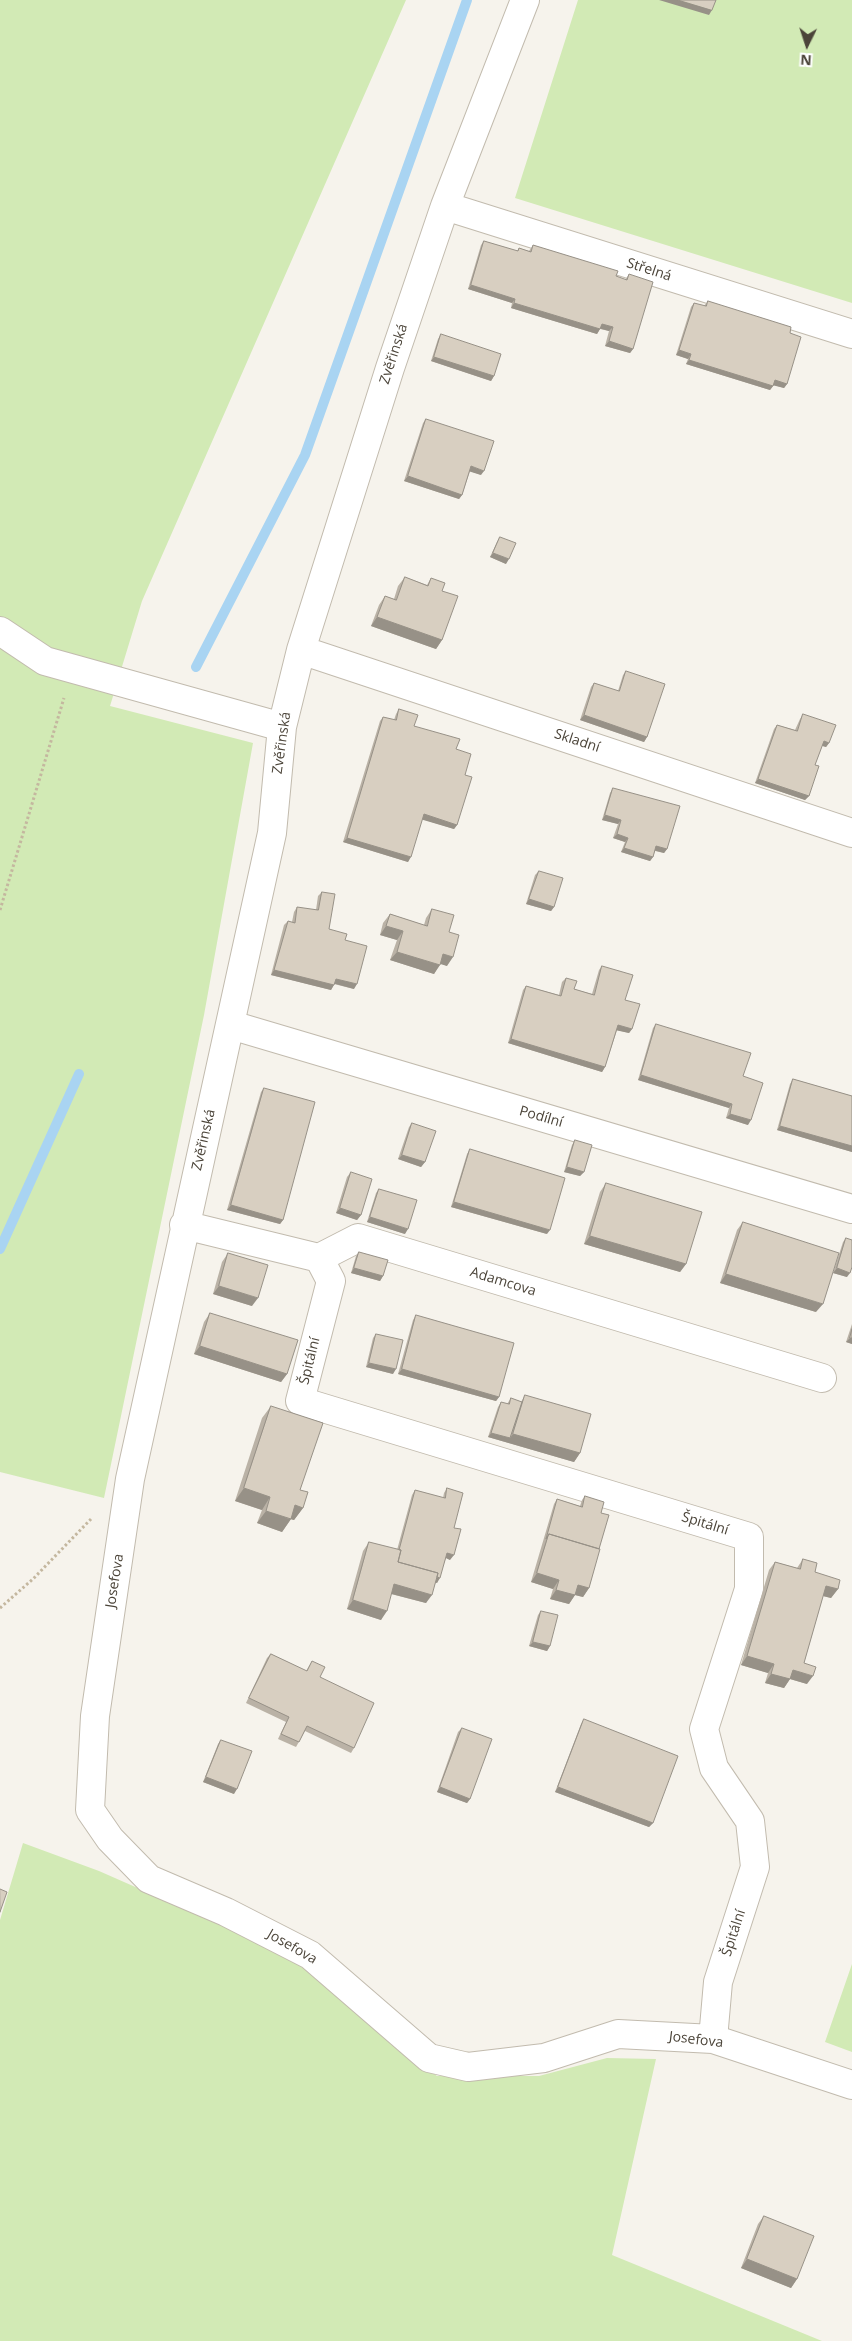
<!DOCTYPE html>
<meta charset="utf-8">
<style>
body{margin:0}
#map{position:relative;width:852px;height:2341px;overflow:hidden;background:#f6f3ec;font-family:"Open Sans",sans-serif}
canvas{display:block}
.north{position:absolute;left:782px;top:20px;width:50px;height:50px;-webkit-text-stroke:4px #fff;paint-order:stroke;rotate:184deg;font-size:14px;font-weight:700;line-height:20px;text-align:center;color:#4b4439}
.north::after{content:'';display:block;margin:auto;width:18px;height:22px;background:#4b4439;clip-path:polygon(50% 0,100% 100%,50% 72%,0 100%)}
</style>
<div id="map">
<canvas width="852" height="2341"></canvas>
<div class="north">N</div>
</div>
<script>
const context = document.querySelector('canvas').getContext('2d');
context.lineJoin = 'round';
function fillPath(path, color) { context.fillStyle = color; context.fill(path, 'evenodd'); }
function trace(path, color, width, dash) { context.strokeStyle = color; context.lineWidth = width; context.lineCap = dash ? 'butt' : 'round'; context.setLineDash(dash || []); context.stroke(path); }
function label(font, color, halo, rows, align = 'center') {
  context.font = font + ' "Open Sans",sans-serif'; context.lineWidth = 5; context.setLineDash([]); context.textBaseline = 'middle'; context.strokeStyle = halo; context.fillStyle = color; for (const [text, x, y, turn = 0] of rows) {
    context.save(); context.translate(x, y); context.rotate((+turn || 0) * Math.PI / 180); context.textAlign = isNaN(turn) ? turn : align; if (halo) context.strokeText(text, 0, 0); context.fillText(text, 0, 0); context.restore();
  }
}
const green = new Path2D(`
 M0,0H406L142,601L110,706L253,743L204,1015L104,1498L0,1472Z
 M578,0H852V303L515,198Z
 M23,1843L99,1871L299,1959L365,2019L437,2076H539L607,2058L656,2059L612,2255L822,2341H0V1920Z
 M852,1964V2052L825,2042Z`);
const stream = new Path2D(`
 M196,667L305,455L467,0
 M0,1249L79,1074`);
const path = new Path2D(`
 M0,910L64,698
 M0,1608L33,1579L91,1519`);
const minor = new Path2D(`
 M525,0L445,206L390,368L301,650L282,727L272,833L130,1479L95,1716L90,1810L110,1839L149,1879L226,1912L310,1955L429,2058L468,2067L544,2058L618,2034L713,2039L852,2085
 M445,206L852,334
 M0,631L45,661L282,727
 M301,650L852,833
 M231,1025L852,1209
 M184,1225L319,1258L358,1238L822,1378
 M319,1258L331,1281L300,1401L749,1537V1589L704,1729L714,1768L750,1821L755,1867L718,1982L713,2039`);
const wall = new Path2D(`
 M484,241L517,251L519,248L529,251L533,245L625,280L629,274L633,349L630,353L605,346L609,331L600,329L597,334L511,308L512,303L468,289L481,245Z
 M708,301L790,333L787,384L784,388L774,385L770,390L686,364L688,359L676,355L691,307L694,303L704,306Z
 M441,334L494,376L491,381L431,361L438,339Z
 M426,419L481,475L470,471L462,495L459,499L404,481L423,423Z
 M500,537L506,564L490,557L497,542Z
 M405,577L427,585L431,578L442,591V640L436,649L371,626L379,605L385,596L394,599L398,586Z
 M626,671L647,737L644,742L580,720L591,687L594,683L618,691L623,675Z
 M399,709L414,726L456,749L465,775L457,825L454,829L422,819L408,862L343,842L380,721L383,717L394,720L396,714Z
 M803,714L829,743L826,747L822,746L815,765L809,796L805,800L755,783L774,729L777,725L795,730L800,719Z
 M613,788L667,849L664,853L655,851L653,857L650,861L621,852L625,842L613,838L618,824L602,820L610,793Z
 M539,871L554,907L551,911L526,904L535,875Z
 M322,892L329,929L345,940L354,989L334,984L331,990L271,975L284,925L288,921L292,922L294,912L297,907L316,910L318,896Z
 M432,909L449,932L447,966L440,963L434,974L390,960L397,940L380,935L383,923L390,914L424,925L426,918Z
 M602,966L625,1000L632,1029L629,1033L617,1030L605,1067L602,1072L508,1043L523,990L526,986L559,995L562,982L566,978L574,989L592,994L599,970Z
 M656,1024L743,1076L748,1125L726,1118L729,1108L638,1080L653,1028Z
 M793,1079L852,1096V1152L777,1130L790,1084Z
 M264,1088L283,1220L280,1224L227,1210L261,1092Z
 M412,1123L425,1162L421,1167L398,1159L409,1127Z
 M575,1140L584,1172L580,1176L564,1172L572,1145Z
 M470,1149L547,1234L451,1207L467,1154Z
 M351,1172L361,1215L357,1220L336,1213L347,1177Z
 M606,1183L686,1264L680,1272L584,1244L600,1192Z
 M379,1189L405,1234L367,1222L376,1193Z
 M743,1222L816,1312L720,1283L737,1230Z
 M846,1238L847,1277L833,1273L843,1242Z
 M359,1252L383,1276L380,1281L351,1273L356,1256Z
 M228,1253L252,1306L213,1294L222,1262Z
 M210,1313L287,1374L281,1382L194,1354L204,1322Z
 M416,1315L499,1397L496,1401L398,1374L413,1320Z
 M852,1324V1344L846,1342Z
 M376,1334L393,1374L366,1367L373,1338Z
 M525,1395L580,1453L574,1462L488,1437L498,1407L501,1402L507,1404L511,1398L521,1402Z
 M271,1406L300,1490L303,1508L294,1520L291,1519L282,1532L257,1523L262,1510L235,1501L262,1418Z
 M447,1488L454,1528L450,1560L446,1558L437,1583L436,1582L426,1603L391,1594L381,1620L347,1609L363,1551L369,1542L397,1550L412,1495L415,1490L443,1498L444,1493Z
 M585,1496L601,1513L599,1549L589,1588L583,1597L575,1595L569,1604L550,1599L553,1589L531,1582L554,1504L557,1499L580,1506L582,1500Z
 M803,1559L815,1572L838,1589L831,1598L823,1596L804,1663L807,1684L790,1679L784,1688L765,1683L768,1673L741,1665L769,1570L775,1562L797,1568Z
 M541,1611L550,1646L547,1651L529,1646L538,1615Z
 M271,1654L306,1671L312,1661L354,1748L351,1753L305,1731L296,1747L278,1739L286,1722L246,1703L267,1658Z
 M584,1719L653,1823L649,1827L555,1792L581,1724Z
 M462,1728L470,1799L467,1803L437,1792L458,1732Z
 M221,1740L234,1794L203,1782L218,1744Z
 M764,2216L797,2279L791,2288L741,2268L758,2224Z`);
const shadedWall = new Path2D(`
 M659,0H678L712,10L709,15Z
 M471,285L515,299L512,303L468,289Z
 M514,303L600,329L597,334L511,308Z
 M602,324L613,327L609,331L598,328Z
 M609,341L633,349L630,353L605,346Z
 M679,350L691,354L688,359L676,355Z
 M434,357L494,376L491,381L431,361Z
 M689,360L773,386L770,390L686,364Z
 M775,380L787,384L784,388L772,385Z
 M471,466L484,471L481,475L468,471Z
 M408,476L462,495L459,499L404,481Z
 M493,553L509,559L506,564L490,557Z
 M377,617L442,640L436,649L371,626Z
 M584,715L647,737L644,742L580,720Z
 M824,741L829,743L826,747L820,745Z
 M758,779L809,796L805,800L755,783Z
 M424,814L457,825L454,829L420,819Z
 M605,815L621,820L618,824L602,820Z
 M617,834L628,838L625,842L613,838Z
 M347,838L411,857L408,862L343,842Z
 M656,846L667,849L664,853L653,850Z
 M624,848L653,857L650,861L621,852Z
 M529,899L554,907L551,911L526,904Z
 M386,926L403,931L397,940L380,935Z
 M397,952L440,965L434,974L390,960Z
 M443,954L453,957L447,966L437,963Z
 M274,970L334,985L331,990L271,975Z
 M336,979L357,984L354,989L332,983Z
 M618,1025L632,1029L629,1033L615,1030Z
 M511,1039L605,1067L602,1072L508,1043Z
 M641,1075L732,1104L729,1108L638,1080Z
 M730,1114L751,1120L748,1125L726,1118Z
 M780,1126L852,1146V1152L777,1130Z
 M402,1155L425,1162L421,1167L398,1159Z
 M567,1167L584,1172L580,1176L564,1172Z
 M454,1202L550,1230L547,1234L451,1207Z
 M231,1205L283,1220L280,1224L227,1210Z
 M340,1208L361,1215L357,1220L336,1213Z
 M370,1217L408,1229L405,1234L367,1222Z
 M590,1236L686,1264L680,1272L584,1244Z
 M354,1268L383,1276L380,1281L351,1273Z
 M837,1268L850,1273L847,1277L833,1273Z
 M726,1274L823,1304L816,1312L720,1283Z
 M219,1286L258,1298L252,1306L213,1294Z
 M850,1338H852V1344L846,1342Z
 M200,1346L287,1374L281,1382L194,1354Z
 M369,1363L396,1369L393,1374L366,1367Z
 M402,1369L499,1397L496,1401L398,1374Z
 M491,1433L510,1438L513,1434L580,1453L574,1462L488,1437Z
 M244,1488L270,1497L262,1510L235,1501Z
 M295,1505L303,1508L294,1520L286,1518Z
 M266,1511L291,1519L282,1532L257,1523Z
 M447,1553L454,1555L450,1560L444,1557Z
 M392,1570L440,1578L437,1583Z
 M537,1573L559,1580L553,1589L531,1582Z
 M394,1584L432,1595L426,1603L388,1593Z
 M578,1585L589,1588L583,1597L575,1595L569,1604L550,1599L556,1590Z
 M826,1586L838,1589L831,1598L819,1595Z
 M353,1600L387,1611L381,1620L347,1609Z
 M533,1642L550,1646L547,1651L529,1646Z
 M747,1656L774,1664L768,1673L741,1665Z
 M793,1670L813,1676L807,1684L790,1679L784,1688L765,1683L771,1674Z
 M206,1777L237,1789L234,1794L203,1782Z
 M440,1787L470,1799L467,1803L437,1792Z
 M558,1787L653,1823L649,1827L555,1792Z
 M747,2259L797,2279L791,2288L741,2268Z`);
const building = new Path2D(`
 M678,0H716L712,10Z
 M484,241L518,251L519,248L531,252L533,245L618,271L616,276L627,280L629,274L653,282L633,349L609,341L613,327L602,324L600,329L514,303L515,299L471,285Z
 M708,301L791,327L790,333L801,337L787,384L775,380L773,386L689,360L691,354L679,350L694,303L706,306Z
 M441,334L501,354L494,376L434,357Z
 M426,419L494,441L484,471L471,466L462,495L408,476Z
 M500,537L516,543L509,559L493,553Z
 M405,577L428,586L431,578L445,583L442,591L458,596L442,640L377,617L385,596L396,600Z
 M626,671L665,684L647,737L584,715L594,683L619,691Z
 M399,709L418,715L414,726L460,739L456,749L471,754L465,775L472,777L457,825L424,814L411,857L347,838L383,717L396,720Z
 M803,714L836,725L829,743L824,741L815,765L819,766L809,796L758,779L777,725L797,731Z
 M613,788L680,806L667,849L656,846L653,857L624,848L628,838L617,834L621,820L605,815Z
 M539,871L563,878L554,907L529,899Z
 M322,892L335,894L329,929L347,934L345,940L367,946L357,984L336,979L334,985L274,970L288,921L295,923L297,907L318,910Z
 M432,909L454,915L449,932L459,935L453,957L443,954L440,965L397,952L403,931L386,926L390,914L427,926Z
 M602,966L633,975L625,1000L640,1004L632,1029L618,1025L605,1067L511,1039L526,986L561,996L566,978L577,981L574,989L594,995Z
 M656,1024L751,1053L743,1076L763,1083L751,1120L730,1114L732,1104L641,1075Z
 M793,1079L852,1096V1146L780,1126Z
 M264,1088L315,1102L283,1220L231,1205Z
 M412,1123L436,1131L425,1162L402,1155Z
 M575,1140L592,1145L584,1172L567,1167Z
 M470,1149L565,1178L550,1230L454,1202Z
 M351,1172L372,1179L361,1215L340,1208Z
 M606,1183L702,1212L686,1264L590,1236Z
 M379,1189L417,1200L408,1229L370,1217Z
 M743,1222L839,1253L823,1304L726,1274Z
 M846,1238L852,1240V1267L850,1273L837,1268Z
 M359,1252L388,1260L383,1276L354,1268Z
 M228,1253L268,1265L258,1298L219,1286Z
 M210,1313L298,1340L287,1374L200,1346Z
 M416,1315L514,1343L499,1397L402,1369Z
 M852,1329V1338H850Z
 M376,1334L403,1340L396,1369L369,1363Z
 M525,1395L591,1414L580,1453L513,1434Z
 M511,1398L522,1402L510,1438L491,1433L501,1402L509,1404Z
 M271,1406L323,1423L300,1490L308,1492L303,1508L295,1505L291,1519L266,1511L270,1497L244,1488Z
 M447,1488L463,1493L454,1528L461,1529L454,1555L447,1553L440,1578L437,1577L438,1573L398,1562L401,1550H399L415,1490L445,1498Z
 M585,1496L604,1502L601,1513L609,1515L599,1549L549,1534L546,1539L557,1499L582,1507Z
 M549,1534L600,1549L589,1588L578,1585L575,1595L556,1590L559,1580L537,1573Z
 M369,1542L401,1550L398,1562L438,1573L432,1595L394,1584L387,1611L353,1600Z
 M803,1559L817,1563L815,1572L840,1580L838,1589L826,1586L804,1663L816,1667L813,1676L793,1670L790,1679L771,1674L774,1664L747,1656L775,1562L800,1569Z
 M541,1611L558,1615L550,1646L533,1642Z
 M271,1654L307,1671L312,1661L325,1667L320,1677L374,1703L354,1748L307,1726L299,1742L281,1734L289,1717L249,1698Z
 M584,1719L678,1756L653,1823L558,1787Z
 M462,1728L492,1739L470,1799L440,1787Z
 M221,1740L252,1751L237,1789L206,1777Z
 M0,1889L7,1892L0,1912Z
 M764,2216L814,2236L797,2279L747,2259Z`);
const streetNames = [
 ["Střelná",649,270,18],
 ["Zvěřinská",394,354,-72],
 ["Skladní",577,741,18],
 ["Zvěřinská",282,743,-82],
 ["Podílní",541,1117,16],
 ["Zvěřinská",204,1140,-77],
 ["Adamcova",503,1282,17],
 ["Špitální",310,1361,-76],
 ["Špitální",705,1524,17],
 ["Josefova",115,1581,-81],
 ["Špitální",734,1933,-72],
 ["Josefova",292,1947,30],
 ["Josefova",696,2040,7]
];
fillPath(green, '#d2eab5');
trace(stream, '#a9d4f2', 10);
trace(minor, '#c2bbae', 30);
trace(path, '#c4b79f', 3, [2.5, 2.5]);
trace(minor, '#fff', 28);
fillPath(wall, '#bab2a6');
fillPath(shadedWall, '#979187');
fillPath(building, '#d8cfc1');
trace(building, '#979187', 1);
label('14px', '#4b4439', '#fff', streetNames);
</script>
